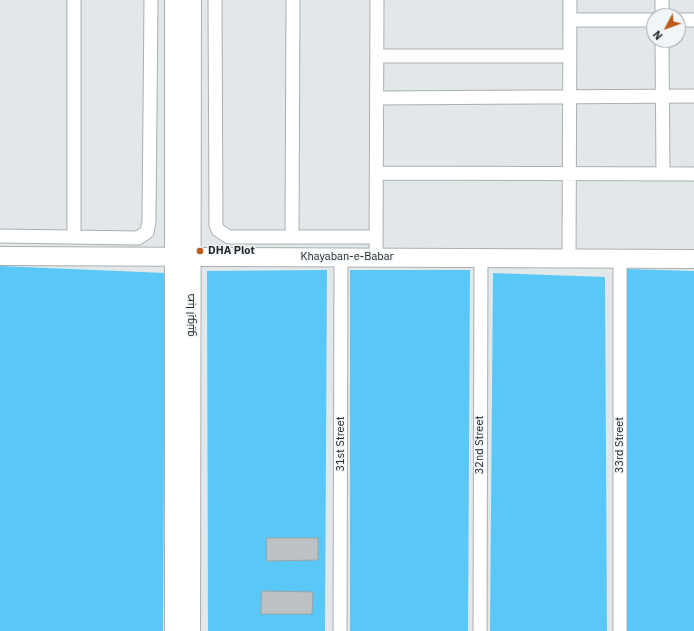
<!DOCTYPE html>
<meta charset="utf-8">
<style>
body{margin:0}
#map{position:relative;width:694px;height:631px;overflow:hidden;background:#e2e7ea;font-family:"IBM Plex Sans",sans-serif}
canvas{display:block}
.north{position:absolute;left:646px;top:8px;width:40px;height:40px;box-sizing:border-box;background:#f0f5f7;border:1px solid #9fa3a5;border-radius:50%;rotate:229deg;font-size:11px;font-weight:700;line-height:16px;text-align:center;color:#262829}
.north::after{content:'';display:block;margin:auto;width:14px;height:18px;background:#bb5a19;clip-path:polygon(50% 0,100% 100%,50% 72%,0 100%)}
</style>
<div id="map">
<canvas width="694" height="631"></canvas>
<div class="north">N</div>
</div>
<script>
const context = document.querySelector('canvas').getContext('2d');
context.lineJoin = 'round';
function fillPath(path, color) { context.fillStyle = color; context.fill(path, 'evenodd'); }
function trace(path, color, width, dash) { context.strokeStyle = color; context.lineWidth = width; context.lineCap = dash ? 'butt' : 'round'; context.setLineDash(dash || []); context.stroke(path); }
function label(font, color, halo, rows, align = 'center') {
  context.font = font + ' "IBM Plex Sans",Cairo,sans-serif'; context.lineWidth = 3; context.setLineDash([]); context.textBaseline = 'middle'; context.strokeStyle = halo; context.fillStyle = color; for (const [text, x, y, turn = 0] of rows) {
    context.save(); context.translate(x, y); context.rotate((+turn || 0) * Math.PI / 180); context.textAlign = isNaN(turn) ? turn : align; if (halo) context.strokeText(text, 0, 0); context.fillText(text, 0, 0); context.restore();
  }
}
const green = new Path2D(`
 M0,266L165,273L163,631H0Z
 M627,269L694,271V631H626Z
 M327,270L325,631H208L207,271Z
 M350,270H470L468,631H350Z
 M493,273L605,277L607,631H490Z`);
const building = new Path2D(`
 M267,538H318V560L267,561Z
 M262,591L313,592L312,614H261Z`);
const street = new Path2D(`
 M215,0L216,225L218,230L229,237H376
 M662,0V16
 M570,20H654
 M678,20H694
 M662,40L663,174
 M377,56H569
 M377,98L694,96
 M377,173L694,174
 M0,236L138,238L147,232L149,221L151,0
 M292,236L293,0
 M74,237V0
 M376,257L377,0
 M569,259L570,0
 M620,259V631
 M340,631L341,257
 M480,631L481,259`);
const secondary = new Path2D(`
 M0,256L694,259
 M174,631V0
 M191,631L192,0`);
const markers = [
 [200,251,4,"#bb5a19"]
];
const poiNames = [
 ["DHA Plot",208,251]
];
const streetNames = [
 ["Khayaban-e-Babar",347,257],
 ["صبا ایونیو",191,315,-90],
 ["31st Street",341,444,-90],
 ["32nd Street",480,445,-90],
 ["33rd Street",620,445,-90]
];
fillPath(green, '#5ac8f6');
fillPath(building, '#bcc1c3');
trace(building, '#9ea3a5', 1);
trace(street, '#aaafb1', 15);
trace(secondary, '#aaafb1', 20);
trace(street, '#fff', 13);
trace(secondary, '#fff', 18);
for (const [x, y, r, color] of markers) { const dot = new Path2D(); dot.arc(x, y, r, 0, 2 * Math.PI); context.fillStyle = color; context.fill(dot); trace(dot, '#f0f5f7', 1.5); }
label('bold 11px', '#262829', '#f0f5f7', poiNames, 'left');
label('11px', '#262829', '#f0f5f7', streetNames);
</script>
